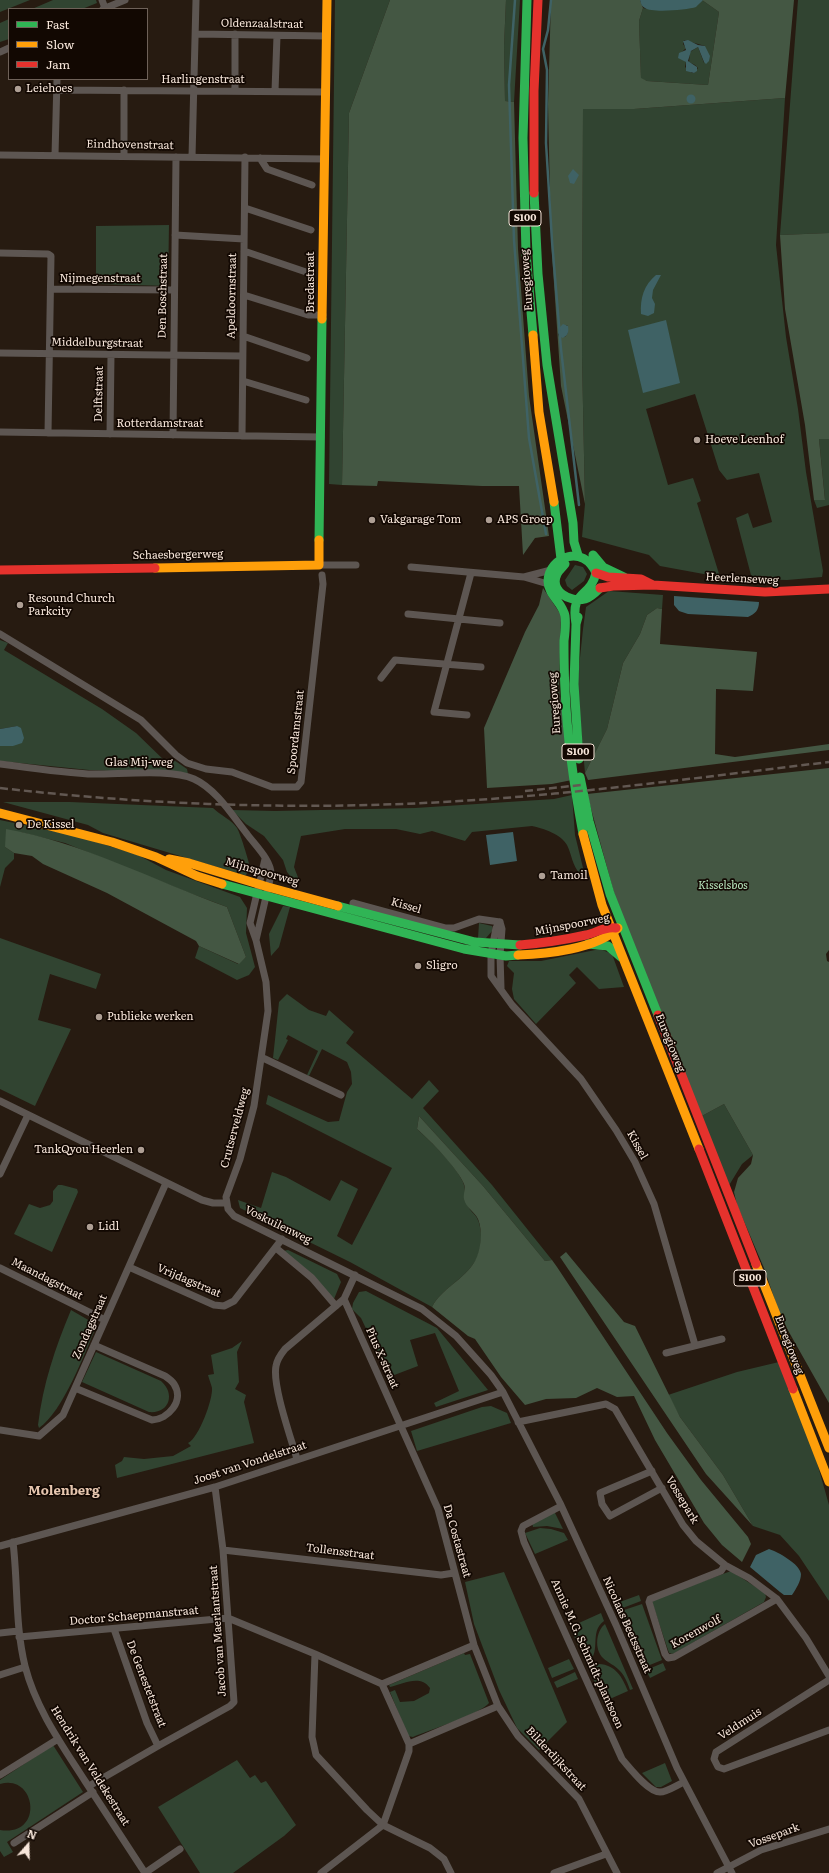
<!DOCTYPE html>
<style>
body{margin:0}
#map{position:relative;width:829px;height:1873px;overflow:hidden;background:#271b11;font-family:Literata,serif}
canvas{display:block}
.legend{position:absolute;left:8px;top:8px;width:140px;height:72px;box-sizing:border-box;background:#120802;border:1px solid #6e6158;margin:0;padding:5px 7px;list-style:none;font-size:12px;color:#f7e6da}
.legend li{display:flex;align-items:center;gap:8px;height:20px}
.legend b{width:20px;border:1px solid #6e6158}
.north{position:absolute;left:8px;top:1825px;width:40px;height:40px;-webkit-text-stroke:3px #120802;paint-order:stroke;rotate:20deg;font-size:11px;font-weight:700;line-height:16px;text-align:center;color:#f7e6da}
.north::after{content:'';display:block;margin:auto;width:14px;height:18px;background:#f7e6da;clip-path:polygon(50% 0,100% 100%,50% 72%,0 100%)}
</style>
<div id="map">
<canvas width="829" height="1873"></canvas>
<ul class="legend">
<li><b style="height:5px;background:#30b455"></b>Fast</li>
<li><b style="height:5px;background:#ff9f0a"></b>Slow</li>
<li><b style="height:5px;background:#e5322d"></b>Jam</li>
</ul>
<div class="north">N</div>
</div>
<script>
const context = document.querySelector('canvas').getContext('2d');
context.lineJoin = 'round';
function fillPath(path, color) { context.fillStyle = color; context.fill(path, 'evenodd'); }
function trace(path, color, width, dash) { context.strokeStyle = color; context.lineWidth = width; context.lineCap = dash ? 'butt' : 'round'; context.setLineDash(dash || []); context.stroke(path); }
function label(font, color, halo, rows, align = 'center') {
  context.font = font + ' Literata,serif'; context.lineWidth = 3.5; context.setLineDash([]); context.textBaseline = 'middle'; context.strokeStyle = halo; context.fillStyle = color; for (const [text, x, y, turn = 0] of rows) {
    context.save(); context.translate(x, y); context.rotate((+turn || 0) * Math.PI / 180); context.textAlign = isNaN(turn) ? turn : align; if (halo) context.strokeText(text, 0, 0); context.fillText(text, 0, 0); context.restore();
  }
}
const green = new Path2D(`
 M0,0H30L0,12Z
 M53,0H96L97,3L82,9H32Z
 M335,0H390L349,113L342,485L329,484Z
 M506,0H520L514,102L505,101L504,46Z
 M702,0L719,12L708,85L647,81L641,79L639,21L643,8L647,9L696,6ZM684,40L705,46L704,63L698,47L690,52L689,62L695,65L698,68L694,73H692L685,67L686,62L682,52L686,48L683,44Z
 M798,0H829V233L780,235Z
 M9,19V39L0,42V23Z
 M785,98L776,245L786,337L798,409L806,472L823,571L822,577L787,580L752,579L736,518L748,513L753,528L772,522L759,473L727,480L719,470L695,394L646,409L668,485L693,478L701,501L697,503L720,577L660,566L649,555L582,537L585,504L582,357L583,109H634Z
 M169,225L168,286L96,284V226Z
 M819,439H829V505L817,508L814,500L825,499Z
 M575,565L583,567L587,574L584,581L572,590L567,586L565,580Z
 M609,591L663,595L662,609L657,608L647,615L640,634L623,663L607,729L585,773L577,686L583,629L586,607Z
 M0,640L8,643L4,650L102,709L136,733L167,763L171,758L187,769L188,774L89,770L0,761V746H13L17,726L0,729Z
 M572,795L575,835L584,872L580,874C572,865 572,855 567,845C562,835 543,828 532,826L472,832L465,841L432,831L420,834L396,829H345L301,836L294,867L299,880L291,877L287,872L283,860L264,836L246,824L232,810L275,811L415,808L554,799Z
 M3,802H70L213,808C220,815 232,820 237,828C241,835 248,859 250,867L246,875H244L103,833L88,825Z
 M0,820L77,836L138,855L166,870L240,897L247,908L246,933L255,967L249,975L237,980L195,958L199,946L238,964L246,957L227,907L187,892L65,843L20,832L5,847L14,853V859L5,868L0,887Z
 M283,906L290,907L279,947L271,956L269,934Z
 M479,923L492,926L493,930L486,938H478Z
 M0,938L101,974L96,989L50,974L38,1020L71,1029L35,1106L0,1089Z
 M600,949L612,954L624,987L599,989L577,967L569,975L576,983L536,1024L514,999L512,989L514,973L507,966L509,961H541Z
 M287,994L309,1010L326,1016L329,1010L354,1032L346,1043L412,1099L429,1080L439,1091L423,1108L492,1185L552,1260L545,1261L483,1186L419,1116L417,1129C433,1144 453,1162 463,1182C466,1189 464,1198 468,1206C470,1211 475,1214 477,1218C483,1229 482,1249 476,1260C464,1280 442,1288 432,1307L350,1262L240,1208L238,1200L261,1208L272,1172L286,1177L330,1201L341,1180L358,1189L337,1236L352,1245L392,1168L266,1104L268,1095L328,1122L339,1121L347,1092L352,1084L351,1072L347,1062L322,1049L309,1076L307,1075L318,1051L288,1035L286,1039L288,1040L278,1060L273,1058L279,1002Z
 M724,1104L753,1155L742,1164L728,1187L700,1117Z
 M58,1185H62L77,1189L78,1192L52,1252L14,1234L29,1204L40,1208L50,1205L53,1201V1191Z
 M288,1250L337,1274L341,1282L334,1299L283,1251Z
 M366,1291L437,1328L488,1390L436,1407L434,1403L459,1391L435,1333L410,1340L418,1366L389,1377L361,1318L352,1309L353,1303L359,1292Z
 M71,1310L97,1325C85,1352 63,1412 39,1428L38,1425C43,1384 55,1348 71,1310Z
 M242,1341L237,1352L239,1382L235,1389L246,1395L244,1402L254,1443L117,1478L115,1465L122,1461L124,1457L144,1459L173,1456L191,1446L188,1443C199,1438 213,1399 212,1388C211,1384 209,1379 208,1375L214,1374L211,1355L232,1348Z
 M96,1352L161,1381C176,1394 169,1414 149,1412L82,1382Z
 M779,1362L814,1452L829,1505V1601L799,1556L780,1535L753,1526L723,1475L680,1417L668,1395L737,1372Z
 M491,1406L507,1413L511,1423L417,1451L411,1431L482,1407Z
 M554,1511L563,1529L547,1526L533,1527L532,1523Z
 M540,1528L551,1529L564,1533L568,1540L535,1554L525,1533Z
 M731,1571L765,1593L766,1597L764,1602L673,1654L669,1653L652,1602L655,1599Z
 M504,1572L567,1722L539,1750L517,1728L499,1690L474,1624L465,1582Z
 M639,1595L641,1601L620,1609L617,1603Z
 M642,1604L662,1660L645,1667L621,1611Z
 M601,1613L604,1621C588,1632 603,1655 586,1663L570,1627Z
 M605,1624L633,1689L630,1690C628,1684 625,1676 620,1671C615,1665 608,1663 603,1658C594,1649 596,1631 605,1624Z
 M464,1653L465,1655L470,1654L489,1703C481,1714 429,1730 413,1737L408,1736L390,1692L395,1690L400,1702L414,1701L429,1693L430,1688C420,1674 403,1684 390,1687L389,1685Z
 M569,1659L574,1669L552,1678L548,1668Z
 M663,1663L666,1670L650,1678L646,1670Z
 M599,1664C616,1665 622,1677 628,1691L603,1702L588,1667Z
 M575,1672L578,1679L557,1688L554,1682Z
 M53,1745L83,1792L7,1842L13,1852L4,1857L0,1851V1830C45,1837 36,1773 0,1784V1780Z
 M237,1760L250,1778L255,1775L261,1783L266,1781L296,1825L284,1836L233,1873H200L158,1807Z
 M665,1763L672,1781L661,1787H656L642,1773Z`);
const forest = new Path2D(`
 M390,0H506L504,46L505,101L514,102L518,249L529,396L549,536L535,538L523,555L519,486H482L378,481L377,486L342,485L349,113Z
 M551,0H640L643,8L639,21L641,78L647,81L708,85L719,12L702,0H794L785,98L634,109H583L582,357L585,504L561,386L551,240L548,104ZM567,325C569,329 568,334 565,337H559L558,333Z
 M829,233V439H819L825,500H814L805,425L785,309L780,235Z
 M543,588L561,615L559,689L572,780L552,784L487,788L484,728L525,632L539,605Z
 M657,608L662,609L660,644L757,652L753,691L716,689L715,754L735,757L829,744V750L588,780L585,773L607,729L623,663L640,634L647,615Z
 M829,768V950L826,954L827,961L829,962V1403L781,1318L764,1268L737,1205L734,1192L738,1178L751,1164L753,1155L724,1104L700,1117L619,911L587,794Z
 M6,829C81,842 155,881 227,907L246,957L239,964L199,946L196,941L107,893L43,864L32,856L14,853L5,847Z
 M419,1116L483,1186L545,1261L552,1260L557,1267L667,1433L701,1480L748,1537L751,1544L742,1562L722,1545L704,1523L655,1440L634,1396L617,1397L597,1388L576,1398L546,1399L525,1405L501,1377L475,1339L468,1336L432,1307C442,1288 464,1280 475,1261C481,1250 483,1231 478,1219C475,1212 466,1208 464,1199C463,1194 466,1189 464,1184C458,1169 430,1140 417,1129Z
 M566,1252L624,1322L635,1326L680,1417L723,1475L753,1526L706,1474L560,1257Z`);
const water = new Path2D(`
 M640,0H703C701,2 698,5 696,7C688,10 651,13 645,8C641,6 641,3 640,0Z
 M688,40L698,45L705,46L710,56L709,61L706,64L704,62L698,47L691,51L688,61L697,67V71L694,73L686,71V62L678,58L679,53L686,50L683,41Z
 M686.5 99a4.5 4.5 0 1 1 9 0a4.5 4.5 0 1 1-9 0Z
 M573,169L579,175L574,184L570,183L568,176Z
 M656,275H661L653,290L652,298L655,304L654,313L648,316L641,314C640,298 644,285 656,275Z
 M666,320L680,383L643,393L628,330Z
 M563,324L568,326C569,332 568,336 562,338L558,333L560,327Z
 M674,596L759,602C759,610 755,614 748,617L688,614L679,611L674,605Z
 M17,726L21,728L24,738L22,743L13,746H0V729Z
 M513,832L517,861L490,865L486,835Z
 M769,1549C778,1552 800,1564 801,1574C801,1581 796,1589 792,1595H784L780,1592L750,1567L756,1555Z`);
const stream = new Path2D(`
 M515,0L509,85L514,240L529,438L546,534
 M551,0L548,30L543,49L547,70L546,143L552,241L561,349L579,505`);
const street = new Path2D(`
 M102,0L105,8
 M103,9L125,0
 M197,34L326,36
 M0,52L9,48
 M57,90L326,92
 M124,90V156
 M235,91V34
 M275,91L277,36
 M0,155L325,159
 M55,155L57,79
 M192,157L196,0
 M260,158L267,169L312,185
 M245,208L311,230
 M175,235L244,239
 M244,251L309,273
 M0,253L48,254L51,256L48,433
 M51,289L174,290
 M244,295L308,315H323
 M243,336L307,358
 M0,353L242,356
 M243,381L306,400
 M0,432L321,437
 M110,434L111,355
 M173,435L176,157
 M242,436L245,157
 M319,565H356
 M411,567L524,577L551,570
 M524,577L548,584
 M408,614L500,623
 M0,634L141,720L176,755L187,763L206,769L232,772L272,787H297L301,782L323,584L322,575
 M381,678L395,660L481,667
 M467,715L434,712L471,573
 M0,764C29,768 59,772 88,774C116,775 171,768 194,779C216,789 232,815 247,834C255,845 272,861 271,875L256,940
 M265,859L250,923L256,940L266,982L268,1011L254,1106L240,1159L226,1197L228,1209L234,1216L422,1309L456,1336L491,1375L503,1392L560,1503L616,1625L677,1768L732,1873
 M353,903L445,928H454L479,919L500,922
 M500,922L496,928L491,954V976L512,1005L581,1079L616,1130L635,1162L654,1204L695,1345
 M500,922L502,929L500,955L501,988
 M263,1058L341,1095
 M0,1101L202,1200L213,1203H226
 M0,1174L28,1115
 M276,1248L312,1278L336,1306
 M129,1267L214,1305L224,1306L234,1301L282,1239
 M0,1268L105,1320
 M344,1299L438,1509L474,1645L498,1706L409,1744L382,1684
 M666,1353L722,1339
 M75,1388L152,1420C168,1419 185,1401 174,1384C172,1381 168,1378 165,1376L94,1345
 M518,1422L606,1404L615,1409L683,1525L696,1541L725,1565L749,1578L777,1599L806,1638L829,1676
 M0,1430L39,1436L63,1415L166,1183
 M297,1459C291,1438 272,1385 276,1366C277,1359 281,1354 285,1349L344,1299L355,1275
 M652,1471L600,1493L602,1504L610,1516L662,1488
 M561,1506L523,1526L521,1531L524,1542L622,1759C630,1768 648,1792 660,1792C667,1792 677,1785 684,1782
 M13,1542C18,1584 15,1625 25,1666C36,1709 62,1745 85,1781C105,1812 125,1842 145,1873
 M0,1546L215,1487L503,1392
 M223,1550L441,1575L454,1573
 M725,1565L721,1571L650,1599L649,1602L665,1654L668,1658L674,1657L777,1599
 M114,1629L147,1723L158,1746
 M0,1633L18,1631
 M19,1637L228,1618L315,1654L382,1684
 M315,1654L312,1737L316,1755L367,1810L383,1825L430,1848L444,1859L451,1873
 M0,1675L25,1667
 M829,1680L716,1752L714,1759L718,1767L724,1769L829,1730
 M382,1684L474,1645
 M498,1706L518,1736L579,1799L617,1873
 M0,1775L58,1739
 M89,1786L158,1746L230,1706L234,1702L223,1550L215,1487
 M14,1843L93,1792
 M145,1873L180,1849
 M321,1873L383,1825L409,1751V1744
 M554,1873L606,1854
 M717,1873L761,1850L829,1829`);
const fast = new Path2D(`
 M527,0L523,138L526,253L533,335
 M534,193L538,274L547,365L573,523L574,542L578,555
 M554,502L561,559
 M319,540L322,319
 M593,555L603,567L624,577
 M565,564C563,567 559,570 557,574C549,591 570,603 585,599C591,597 596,592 600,588
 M578,617L576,624L574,684L579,759
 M576,624C570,589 590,599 596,573C584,544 549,556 548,581C548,595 563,603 565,616C566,624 565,633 564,641C564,657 564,673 565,689C567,738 574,786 583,834
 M580,777L589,821L610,894L658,1015
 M222,884L464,949L506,956L518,955
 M338,906L475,942L520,945
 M588,944L608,946L621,957`);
const slow = new Path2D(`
 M322,319L327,0
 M533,335L539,412L554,502
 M155,568L319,565V540
 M0,813L112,842L156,857L197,876L222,884
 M583,834L602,905L699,1149
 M169,859L189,863L268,887L338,906
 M518,955C546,954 597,949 618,928
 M756,1264L829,1448
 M793,1389L829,1482`);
const jam = new Path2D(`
 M534,193V91L538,0
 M0,570L155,568
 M596,573L608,577L641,579L653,585
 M600,588L613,586L653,585L765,592L829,589
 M520,945C543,943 564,940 586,935C596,933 605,926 616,928
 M658,1015L756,1264
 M699,1149L793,1389`);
const rail = new Path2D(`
 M0,788C158,806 317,811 476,800C594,792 711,776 829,762
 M525,791L581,785`);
const markers = [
 [18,89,4,"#ae9f94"],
 [697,440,4,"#ae9f94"],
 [372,520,4,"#ae9f94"],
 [489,520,4,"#ae9f94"],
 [20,605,4,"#ae9f94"],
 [19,825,4,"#ae9f94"],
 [542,876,4,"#ae9f94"],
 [418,966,4,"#ae9f94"],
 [99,1017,4,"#ae9f94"],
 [141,1150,4,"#ae9f94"],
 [90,1227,4,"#ae9f94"]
];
const shields = [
 [525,218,32],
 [578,752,32],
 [750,1278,32]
];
const shieldNames = [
 ["S100",525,218],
 ["S100",578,752],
 ["S100",750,1278]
];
const streetNames = [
 ["Oldenzaalstraat",262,24,1],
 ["Harlingenstraat",203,80],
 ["Eindhovenstraat",130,145,1],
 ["Nijmegenstraat",100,279],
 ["Euregioweg",527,280,-94],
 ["Bredastraat",311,282,-90],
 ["Den Boschstraat",163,296,-89],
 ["Apeldoornstraat",232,296,-89],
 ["Middelburgstraat",97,343,1],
 ["Delftstraat",99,394,-89],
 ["Rotterdamstraat",160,424],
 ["Schaesbergerweg",178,555,-1],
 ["Heerlenseweg",742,579,3],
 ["Euregioweg",555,703,-94],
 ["Spoordamstraat",296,732,-84],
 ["Glas Mij-weg",139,763],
 ["Mijnspoorweg",262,872,16],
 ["Kissel",406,906,16],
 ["Mijnspoorweg",572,925,-11],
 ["Euregioweg",670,1043,68],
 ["Crutserveldweg",235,1128,-75],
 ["Kissel",637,1145,61],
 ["Voskuilenweg",278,1225,26],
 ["Maandagstraat",47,1279,27],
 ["Vrijdagstraat",189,1281,23],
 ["Zondagstraat",90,1327,-66],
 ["Euregioweg",789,1345,69],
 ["Pius X-straat",382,1358,66],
 ["Joost van Vondelstraat",250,1463,-18],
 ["Vossepark",682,1500,59],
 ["Da Costastraat",457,1541,74],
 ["Tollensstraat",340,1552,7],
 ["Doctor Schaepmanstraat",134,1616,-5],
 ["Nicolaas Beetsstraat",627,1625,66],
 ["Jacob van Maerlantstraat",218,1631,-94],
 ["Korenwolf",696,1632,-29],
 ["Annie M.G. Schmidt-plantsoen",587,1654,66],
 ["De Genestetstraat",146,1684,69],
 ["Veldmuis",740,1724,-33],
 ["Bilderdijkstraat",556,1759,47],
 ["Hendrik van Veldekestraat",90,1766,58],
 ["Vossepark",774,1836,-20]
];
const poiNames = [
 ["Leiehoes",26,89],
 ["Hoeve Leenhof",705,440],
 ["Vakgarage Tom",380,520],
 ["APS Groep",497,520],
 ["Resound Church",28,599],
 ["Parkcity",28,612],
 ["De Kissel",27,825],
 ["Tamoil",550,876],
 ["Sligro",426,966],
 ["Publieke werken",107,1017],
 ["TankQyou Heerlen",133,1150,"right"],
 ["Lidl",98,1227]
];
const parkNames = [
 ["Kisselsbos",723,886]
];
const quarterNames = [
 ["Molenberg",64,1491]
];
fillPath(green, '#314431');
fillPath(forest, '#445743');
fillPath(water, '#3f6265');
trace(stream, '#3f6265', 2.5);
trace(street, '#5d5652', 7);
trace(fast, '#30b455', 9);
trace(slow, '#ff9f0a', 9);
trace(jam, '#e5322d', 9);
trace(rail, '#625852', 2.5, [8, 4]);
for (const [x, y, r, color] of markers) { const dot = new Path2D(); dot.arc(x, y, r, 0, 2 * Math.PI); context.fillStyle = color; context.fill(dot); trace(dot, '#120802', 1.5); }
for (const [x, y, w] of shields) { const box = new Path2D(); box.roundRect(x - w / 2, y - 8, w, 16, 3); context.fillStyle = '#120802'; context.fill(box); trace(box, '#f7e6da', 1); }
label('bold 10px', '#f7e6da', null, shieldNames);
label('11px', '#f7e6da', '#120802', streetNames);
label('11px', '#f7e6da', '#120802', poiNames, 'left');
label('italic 11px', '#bcecc2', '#120802', parkNames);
label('bold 13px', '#e6c6af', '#120802', quarterNames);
</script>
